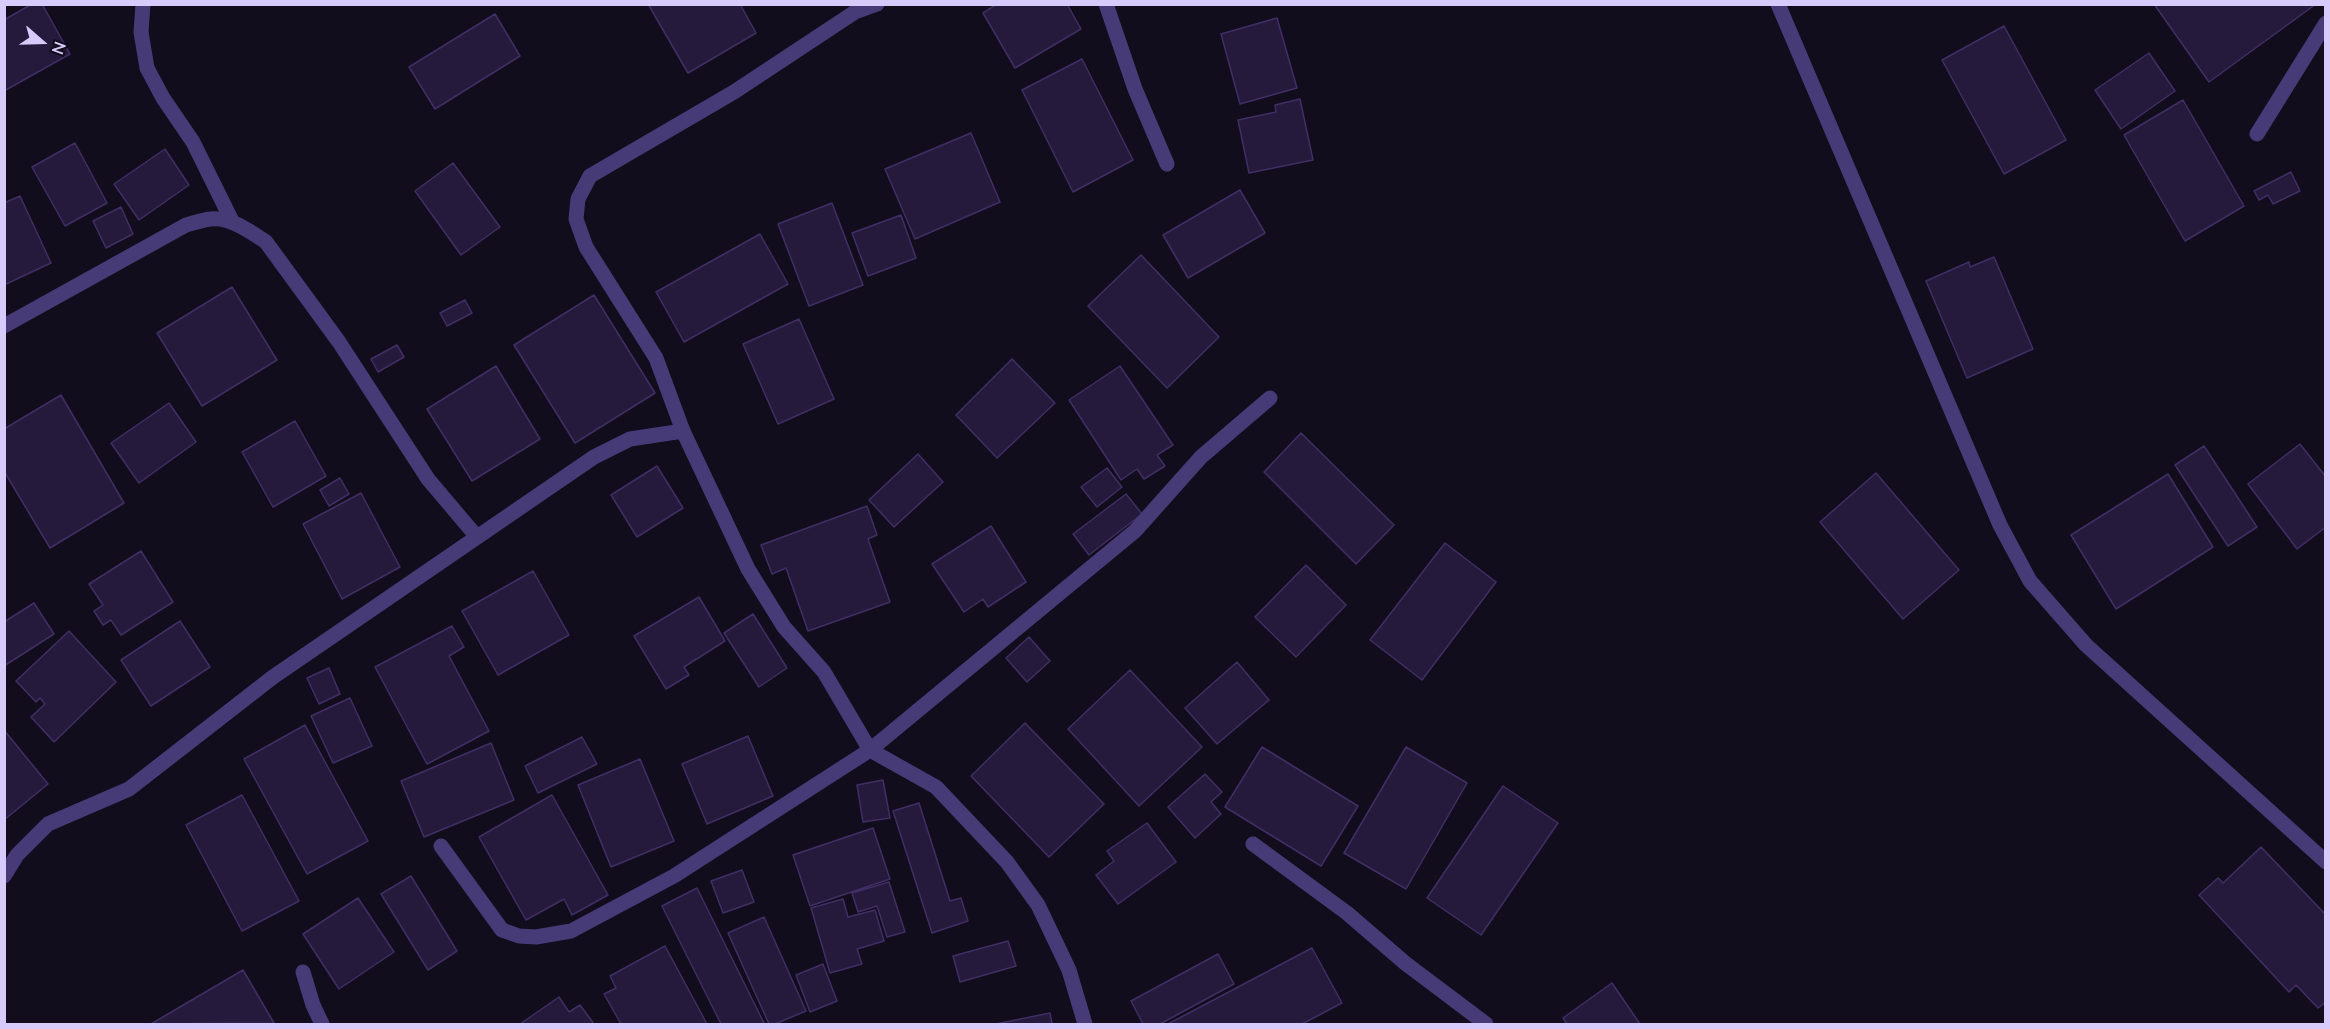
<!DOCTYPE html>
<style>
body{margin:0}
#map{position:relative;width:2330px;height:1029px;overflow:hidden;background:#110d1c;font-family:Lato,sans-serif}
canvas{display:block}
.frame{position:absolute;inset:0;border:6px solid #d7cbfb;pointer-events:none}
.north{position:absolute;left:12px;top:12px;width:60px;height:60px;-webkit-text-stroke:4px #110d1c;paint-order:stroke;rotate:110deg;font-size:16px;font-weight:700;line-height:24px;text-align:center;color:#d7cbfb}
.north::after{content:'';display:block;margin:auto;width:21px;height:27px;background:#d7cbfb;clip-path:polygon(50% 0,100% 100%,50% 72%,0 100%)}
</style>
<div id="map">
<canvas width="2330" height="1029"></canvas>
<div class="frame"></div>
<div class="north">N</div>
</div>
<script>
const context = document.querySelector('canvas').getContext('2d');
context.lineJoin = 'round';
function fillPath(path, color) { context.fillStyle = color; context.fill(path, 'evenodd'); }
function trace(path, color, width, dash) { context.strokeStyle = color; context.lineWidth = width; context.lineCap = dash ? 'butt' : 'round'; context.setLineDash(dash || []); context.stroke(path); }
const building = new Path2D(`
 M32,4H42L70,54L4,91V20Z
 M648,4H740L756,33L688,73Z
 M997,4H1067L1081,29L1015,68L983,13Z
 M2154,4H2316L2209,82Z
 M495,14L520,56L435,109L409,67Z
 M1277,18L1297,88L1240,104L1221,34Z
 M2004,26L2066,140L2004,174L1942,60Z
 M2149,53L2175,91L2121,129L2095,90Z
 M1082,59L1133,160L1073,192L1022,90Z
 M1300,99L1313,160L1249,173L1238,120L1276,112L1275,105Z
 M2183,100L2244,206L2185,241L2124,135Z
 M971,133L1000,202L915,239L885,169Z
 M75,143L107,203L65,226L32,167Z
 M165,149L189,185L139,220L114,184Z
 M453,163L500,227L461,255L415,191Z
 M2291,172L2300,191L2273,204L2268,195L2259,200L2254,191Z
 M1240,190L1265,233L1188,278L1163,235Z
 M20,196L51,263L4,285V203Z
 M832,203L863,285L809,306L778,224Z
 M121,207L133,234L106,248L93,221Z
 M901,215L916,258L868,276L852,233Z
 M760,234L788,284L684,342L656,292Z
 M1141,255L1219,337L1167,388L1088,306Z
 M1994,257L2033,349L1967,378L1926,281L1969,262L1970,267Z
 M232,287L277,360L202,406L157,333Z
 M594,295L655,393L575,443L514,345Z
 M465,300L472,313L447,326L440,313Z
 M799,319L834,399L778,424L743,344Z
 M397,345L404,357L378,372L371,359Z
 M1012,359L1055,403L997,458L956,415Z
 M496,366L540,439L472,481L427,409Z
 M1120,366L1173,445L1157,455L1165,466L1144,479L1137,469L1121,480L1069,400Z
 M61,395L124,503L50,548L4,471V429Z
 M169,403L196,442L139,483L111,443Z
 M295,421L326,476L273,507L242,452Z
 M1301,433L1394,525L1356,564L1264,472Z
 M2300,444L2326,477V527L2297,549L2248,484Z
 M2204,446L2257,527L2228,546L2175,465Z
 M918,454L943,482L894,527L869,500Z
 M657,466L683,508L637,537L611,495Z
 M1107,468L1122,487L1097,507L1081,487Z
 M1876,473L1959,570L1903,619L1820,522Z
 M2168,474L2213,547L2116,609L2071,535Z
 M340,478L349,494L329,506L320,490Z
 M361,493L400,567L342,599L303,524Z
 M1126,494L1142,514L1089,555L1073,534Z
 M867,506L877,535L868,539L890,602L808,631L786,568L772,574L761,545Z
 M991,526L1026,582L988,607L983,599L964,612L932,564Z
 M1445,543L1496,582L1422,680L1370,640Z
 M141,551L173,602L121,635L111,620L103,625L94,611L103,605L89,584Z
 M1306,565L1346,605L1296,657L1255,617Z
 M533,571L569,635L498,675L462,611Z
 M699,597L725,641L684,667L689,675L666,689L634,636Z
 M34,603L54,634L4,666V622Z
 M753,614L787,668L759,687L724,633Z
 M180,621L210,667L151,706L121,660Z
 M452,626L464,647L449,656L489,731L427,764L375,667Z
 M69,631L116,682L54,742L31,717L45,704L40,698L36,702L16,681Z
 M1029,637L1050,661L1027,682L1006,658Z
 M1237,662L1269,700L1217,744L1185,708Z
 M329,668L340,694L319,704L307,678Z
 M1130,670L1202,747L1139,806L1068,729Z
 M350,698L372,746L333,763L311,716Z
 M1025,723L1104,804L1049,857L971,776Z
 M305,725L368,841L307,874L244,759Z
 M4,730L48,784L4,820Z
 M748,736L773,796L707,824L682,764Z
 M582,737L597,764L538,793L525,766Z
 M491,743L514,800L424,837L401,781Z
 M1262,747L1358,806L1321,866L1225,807Z
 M1406,747L1467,783L1406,889L1344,853Z
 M640,759L674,841L611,867L578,785Z
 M1205,774L1222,792L1211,802L1221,814L1195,838L1168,807Z
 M883,780L890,818L863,822L857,785Z
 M1503,786L1558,823L1481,935L1427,898Z
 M242,795L299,901L242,931L186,825Z
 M552,795L608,895L572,915L564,899L526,920L479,837Z
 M919,803L950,901L961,898L968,921L932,933L893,811Z
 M1147,823L1176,862L1118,904L1096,875L1114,861L1107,851Z
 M873,828L890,879L810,906L793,855Z
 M2261,847L2326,915V1002L2318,1008L2296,985L2289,992L2199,895L2218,878L2223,883Z
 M742,870L754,902L723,913L711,881Z
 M411,876L457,951L428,970L381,894Z
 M889,882L905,932L887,937L877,906L858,912L852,893Z
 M697,888L764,1023L761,1024H721L662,906Z
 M358,898L394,952L339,989L303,934Z
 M843,899L848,917L875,910L884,941L857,949L862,964L830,973L811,908Z
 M764,917L806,1011L775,1024H769L728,933Z
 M1008,941L1016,966L960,982L953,956Z
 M665,946L707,1024H621L604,994L616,988L610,976Z
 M1312,948L1342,1003L1302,1024H1168Z
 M1218,954L1234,984L1160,1024H1143L1131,1001Z
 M823,964L837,1001L810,1012L796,975Z
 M243,970L274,1023L151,1024Z
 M1612,983L1640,1024H1567L1563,1018Z
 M559,997L569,1012L580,1005L594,1024H520Z
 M1050,1013L1052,1024H996Z`);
const minor = new Path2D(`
 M143,4L141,32L147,68L163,98L193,142L233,223
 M877,4L855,12L734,92L590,176L578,199L576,219L586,247L656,358L683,431L748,569L784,627L824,672L870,750L936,787L1007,862L1038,905L1069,970L1085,1024
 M1106,4L1135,89L1167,164
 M1778,4L2000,525L2030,581L2086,645L2326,862
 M2257,134L2326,23
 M4,326L186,225C194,223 202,220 210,219C229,216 251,232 266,242L339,342L428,479L477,537
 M1253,844L1347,913L1405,963L1486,1024
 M441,846L502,930L519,936L536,937L571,931L674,876L870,750L1135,531L1201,457L1270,398
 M4,876L17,855L48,824L129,789L273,677L594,457L630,439L683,431
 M303,972L313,1005L322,1024`);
fillPath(building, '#251a3b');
trace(building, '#412e65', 1.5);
trace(minor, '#463b77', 15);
</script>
